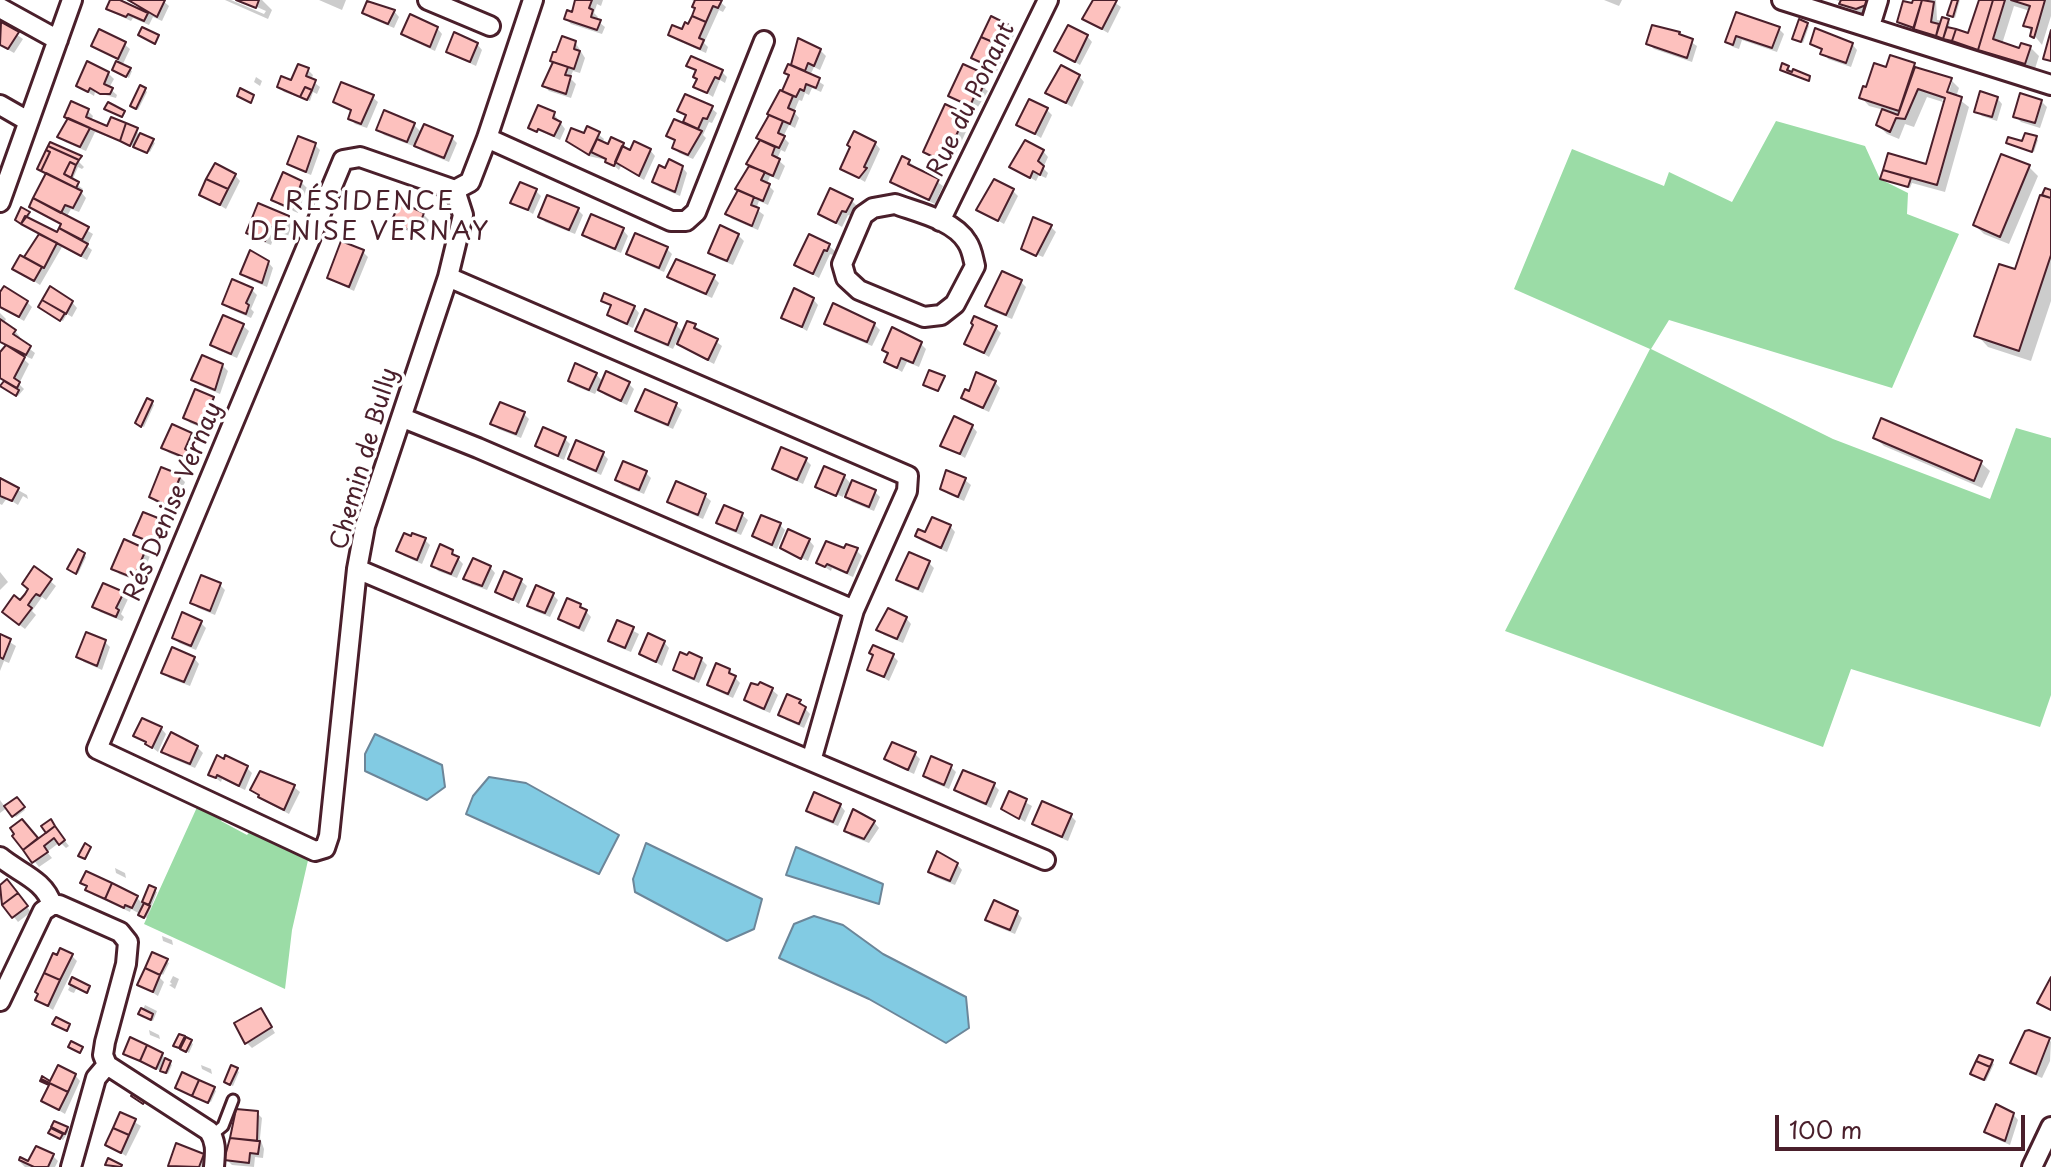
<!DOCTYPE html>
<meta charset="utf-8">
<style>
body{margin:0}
#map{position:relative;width:2051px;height:1167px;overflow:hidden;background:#fff;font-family:"Playpen Sans",sans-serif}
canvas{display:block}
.scale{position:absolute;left:1775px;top:1115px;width:250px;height:36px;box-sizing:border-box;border:4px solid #4a1f2b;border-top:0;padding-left:10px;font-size:24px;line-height:28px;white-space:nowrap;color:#4a1f2b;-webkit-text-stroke:6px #fff;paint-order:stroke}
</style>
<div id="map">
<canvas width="2051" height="1167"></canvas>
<div class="scale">100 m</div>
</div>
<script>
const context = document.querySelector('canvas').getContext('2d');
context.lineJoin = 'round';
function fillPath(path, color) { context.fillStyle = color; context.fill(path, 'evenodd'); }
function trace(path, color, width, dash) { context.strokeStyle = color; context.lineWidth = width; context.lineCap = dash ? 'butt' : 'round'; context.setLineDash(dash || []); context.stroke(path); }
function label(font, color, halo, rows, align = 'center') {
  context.font = font + ' "Playpen Sans",sans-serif'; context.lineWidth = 7; context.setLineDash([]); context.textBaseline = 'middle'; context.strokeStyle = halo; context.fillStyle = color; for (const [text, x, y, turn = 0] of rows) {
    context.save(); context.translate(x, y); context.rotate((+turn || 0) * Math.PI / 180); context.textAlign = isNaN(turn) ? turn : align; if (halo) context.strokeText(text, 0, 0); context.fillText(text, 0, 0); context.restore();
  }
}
const green = new Path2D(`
 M1776,121L1865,146L1880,179L1908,193L1907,214L1959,234L1892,388L1669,320L1651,349L1833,439L1990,499L2016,428L2051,438V695L2040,727L1851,669L1823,747L1505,631L1650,349L1514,289L1572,149L1664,186L1669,172L1732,202Z
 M198,805L222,817L221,821L247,835L251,830L309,856L292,930L285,989L144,924Z`);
const water = new Path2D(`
 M375,734L442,765L445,787L427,800L365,771V754Z
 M489,777L526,783L619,835L599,874L466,814L473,796Z
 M646,843L762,899L754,929L727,941L635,892L633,879Z
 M796,847L883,884L879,904L786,875Z
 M814,916L843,925L883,954L966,997L969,1028L946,1043L869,999L779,958L794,924Z`);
const shadow = new Path2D(`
 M112,0L142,13L145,9L125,0H162L169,6L162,21L153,17L149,25L133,18L131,21L114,13L109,8Z
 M225,0H231L264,14L266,11L241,0H262L272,10L268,19Z
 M319,0H346L342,10Z
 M577,0H603L601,6L597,4L594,13L598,17L596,20L605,27L602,34L571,24L566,19L573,14Z
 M692,0H718L726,7L723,12L719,10L704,43L708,47L706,53L676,40L670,34L683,31L690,26L697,9L696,2Z
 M1094,0H1111L1121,7L1108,33L1084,19Z
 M1604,0H1622L1619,6Z
 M1836,0H1874L1871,10L1863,13L1847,8L1842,2Z
 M1915,0H1936L1937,20L1948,21L1950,23L1948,30L1969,35L1981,0H2051V16L2042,45L2026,25L2030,11L2014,6L2002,44L2020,50L2030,47L2039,56L2034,72L1963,49L1959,46L1962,42L1942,36L1941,40L1904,27L1899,21L1914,6Z
 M1954,0H1960L1955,18L1950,15Z
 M394,11L399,17L394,28L370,18L364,12Z
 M1737,14L1779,29L1784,34L1777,52L1742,40L1739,49L1733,47L1727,42Z
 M0,23L23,39L14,53L0,45Z
 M1807,24L1809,26L1803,43L1796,40Z
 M1010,27L1015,33L997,71L974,57Z
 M437,28L442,34L435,51L409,39L403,34Z
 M1679,34L1697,46L1692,62L1654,49L1648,43Z
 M1087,36L1092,42L1080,65L1056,51Z
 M800,41L820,50L826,56L820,70L814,67L810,76L824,85L821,92L812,88L809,95L805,93L802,101L799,100L794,112L799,118L795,128L789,125L783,137L789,143L785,152L781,150L777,159L785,166L779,180L770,176L767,184L774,191L768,205L759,201L756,209L764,215L758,230L732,219L727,214L745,180L752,153L761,141L759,138L764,134L772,108L774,109L790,76Z
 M575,42L585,58L580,73L573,71L570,78L576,84L571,98L549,91L544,86Z
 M124,44L130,49L122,66L132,71L129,78L114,69L118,60L94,46Z
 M477,44L482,50L476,66L454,56L448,51Z
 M1812,44H1852L1857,50L1851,67L1828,59L1823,51Z
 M1914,64L1919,70L1951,80L1959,88L1956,97L1969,107L1945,192L1912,183L1910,188L1883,178L1890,156L1928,166L1946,103L1927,97L1914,127L1905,124L1899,139L1887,134L1878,125L1884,110L1869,106L1861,97L1888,69ZM1948,82H1952L1946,102L1942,101Z
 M689,66L722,72L727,77L725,83L720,80L713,97L696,86L698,79L697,72Z
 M308,70L313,75L311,80L320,87L317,94L313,92L310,101L284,92L279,87L292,83Z
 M108,73L114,79L109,88L117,95L116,98L95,92L94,96L78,86Z
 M984,76L989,81L985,89L988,91L976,110L951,95Z
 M1079,76L1084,82L1072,107L1048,93Z
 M256,77L262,81L260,86L254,82Z
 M145,90L147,92L138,110L134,108Z
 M372,97L378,102L367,128L355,124L350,118L353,112L335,102Z
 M1997,98L2002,104L1997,121L1982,116L1977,111Z
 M2041,101L2047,107L2040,128L2021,122L2015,116Z
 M711,108L717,113L712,123L709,122L703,135L706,138L693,159L679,153L674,147L676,142L669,135L684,125L687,117L680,111Z
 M1047,110L1052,115L1041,138L1018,124Z
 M88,111L93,116L91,121L108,129L137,130L138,134L155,143L150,152L95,132L86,151L65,142L60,136Z
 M554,114L565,129L560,140L531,127Z
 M965,115L971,121L950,166L930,157L925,151Z
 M414,125L422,133L452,138L457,143L449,162L422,151L414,143L413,146L384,135L378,129Z
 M598,134L604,139L602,143L609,146L623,144L631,152L650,150L655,156L644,180L621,166L619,170L607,160L588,156L568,140Z
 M2036,138L2038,140L2034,152L2010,144H2024Z
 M875,143L880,149L865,182L842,168Z
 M51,144L82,159L74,157L84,167L82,169L78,167L72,181L83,189L81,192L86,198L79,212L71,209L66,218L93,234L87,246L92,250L87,260L62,247L40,285L15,269L21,258L25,260L40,235L17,220L22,210L30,215L28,219L58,234L62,225L32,206L47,175L39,169Z
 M315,145L320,150L311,175L294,168L289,163Z
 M1043,151L1048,157L1043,168L1048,173L1046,178L1039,175L1036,181L1012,167Z
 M909,162L943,186L935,204L898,187L892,181Z
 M682,167L687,173L680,196L659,187L654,181L666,170Z
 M2029,167L2038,176L2009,244L1984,234L1975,225Z
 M235,175L240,181L226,209L201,194Z
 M301,182L307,188L298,213L279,205L274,200Z
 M536,191L541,196L533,214L513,202Z
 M1013,191L1018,196L1004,224L978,209Z
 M2051,192V301L2031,361L1988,347L1977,335L2016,272L2050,200L2044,195Z
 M852,201L857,206L852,216L848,215L842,227L820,214Z
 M578,210L583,215L575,234L545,222L540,216Z
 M423,214L429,220L422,237L399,227L394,222Z
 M288,218L293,223L288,236L276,231L271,245L254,238L248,232Z
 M1051,227L1056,232L1043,257L1023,249Z
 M623,230L628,236L621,253L590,240L584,234Z
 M738,235L744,241L733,265L716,258L711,253Z
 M829,246L835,251L833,255L830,254L819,278L796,265Z
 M667,249L672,254L664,272L634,259L628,253Z
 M363,252L368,257L354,291L335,282L330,277Z
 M268,262L273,268L267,287L248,279L243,273Z
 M670,277H713L719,283L712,298L675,282Z
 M1021,282L1026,287L1012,319L992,311L987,305Z
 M252,290L257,295L251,309L254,312L251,318L230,309L224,303Z
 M0,296L27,302L32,307L24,321L0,307Z
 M813,299L818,305L807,331L783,317Z
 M603,300L634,307L639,313L633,328L615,320L609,315L613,307Z
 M72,302L77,308L72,317L67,314L63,321L42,309Z
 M0,313L6,319L3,324L15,331L20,337L18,340L35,353L32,359L16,352L29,364L19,384L24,389L18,396L2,387L5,382L0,379V355L8,346L0,341Z
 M224,318L243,326L249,331L237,358L218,350L213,345Z
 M827,324H874L880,330L872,346L832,329Z
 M676,325L684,333L695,326L722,346L714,364L685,349L677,341L673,349L643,336L638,331Z
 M975,325L996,328L1001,333L989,357L966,343Z
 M921,344L926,349L919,367L907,362L902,372L886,362L890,355L884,349Z
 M222,365L228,371L220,394L199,385L194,379Z
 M596,374L603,382L628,383L634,389L627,405L605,395L598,388L595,394L575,386L570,380Z
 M995,382L1000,388L989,412L969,403L964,398Z
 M213,399L218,405L207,430L190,423L185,417Z
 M152,403L154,405L144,427L140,425Z
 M676,405L682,410L673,429L643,416L638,410Z
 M524,414L529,419L521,438L498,429L493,423Z
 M972,426L977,432L965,458L943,445Z
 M191,434L197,440L190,455L193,458L191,462L169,453L164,448Z
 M1875,437L1981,463L1990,471L1982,488L1884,446Z
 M565,439L570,444L564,460L543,451L538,445Z
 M603,454L608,459L601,475L576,464L570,459Z
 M806,460L811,465L803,484L780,474L774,468Z
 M947,472L965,480L971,485L964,501L948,494L943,489Z
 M646,473L651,478L644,494L622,485L617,480Z
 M844,476L852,485L875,492L880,497L874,511L852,502L844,494L843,497L821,488V490L818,487Z
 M180,477L185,482L174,510L156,502L151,497Z
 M0,480L27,495L28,499L23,496L18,505L7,498L2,505L0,504Z
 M705,496L711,501L703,519L675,507L670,502Z
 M725,508L742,515L748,520L741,535L724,528L718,522Z
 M162,521L167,527L159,547L141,539L136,534Z
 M780,525L785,530L777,549L760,541L755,536Z
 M950,526L955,532L947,552L922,541L917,536Z
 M425,540L430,545L422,564L404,556L398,550Z
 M809,540L814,546L808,561L782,548Z
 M856,550L862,556L853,577L832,568L831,571L818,563L845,551Z
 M145,551L150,556L140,582L119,574L114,568Z
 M452,552L463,564L457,578L438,571L433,565Z
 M84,555L86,557L78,574L72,571Z
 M928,562L934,568L923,593L904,585L899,579Z
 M490,567L495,573L487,590L471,584L466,578Z
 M0,572L8,582L0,590Z
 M50,581L56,586L46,600L42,597L32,611L36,615L25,629L9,617L21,602Z
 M521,581L527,586L519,604L498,591Z
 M220,585L225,590L215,615L198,608L192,602Z
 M122,593L128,599L121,614L124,617L122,621L100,612L95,606Z
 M552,594L558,600L550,617L535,611L529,606Z
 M580,605L591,617L584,632L566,624L561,618Z
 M906,618L911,624L903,643L884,635L878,630Z
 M200,622L206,628L196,650L179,643L174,637Z
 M618,623L639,634L631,652L616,646L610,641Z
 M0,636L16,646L9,663L4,661L0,671Z
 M105,642L110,647L102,670L84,662L78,657Z
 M664,642L669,648L662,666L641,653Z
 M893,656L898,661L889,681L869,669Z
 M194,658L199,664L190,686L169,678L164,672Z
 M701,659L707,665L699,683L681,675L675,669Z
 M729,671L740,683L733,698L715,690L710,684Z
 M772,690L778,695L770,713L751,705L746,700Z
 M799,702L810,714L804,728L786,720L781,715Z
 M161,728L166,734L158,752L136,735Z
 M197,747L203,753L195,768L169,757L164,752Z
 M915,754L920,759L914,774L892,764L886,758Z
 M951,767L956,772L949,789L930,781L925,776Z
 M247,768L252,773L245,790L222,779L221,782L210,774Z
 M261,773L294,787L300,792L289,814L266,802L253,790Z
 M994,785L999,790L991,808L962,795L956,790Z
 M1010,794L1032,806L1025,822L1004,809Z
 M0,800L5,807L18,801L25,810L16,817L8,807L0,813Z
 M840,805L845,811L838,826L814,816L809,810Z
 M1071,816L1076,821L1068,841L1040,829L1034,824Z
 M50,822L69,846L66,848L60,842L47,852L52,858L39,867L15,836L27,827L39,841L49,833Z
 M874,822L879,828L869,843L851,836L846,830Z
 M957,864L962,870L955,885L935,877L930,871Z
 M115,868L125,873L126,878L116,873Z
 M7,882L31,912L18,922L0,899V887Z
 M82,882L137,898L143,904L150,888L157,892L147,918L131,909L130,912L93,895Z
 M1017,913L1022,918L1015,934L993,925L988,919Z
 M162,936L172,940L173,945L163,941Z
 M153,954L169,963L163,975L155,967L152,970L164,982L158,996L139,984Z
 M71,955L77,961L53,1010L37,1000Z
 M173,976L179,979L175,989L169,985L172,984L170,982Z
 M73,980L89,988V993L77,987L74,993L71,992L68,990Z
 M145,1005L157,1011L153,1021L141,1014Z
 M261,1010L275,1033L252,1048L247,1043Z
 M149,1030L159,1035L160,1039L150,1035Z
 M180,1036L193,1044L189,1053L178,1047Z
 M2049,1039L2051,1042L2050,1061L2042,1078L2018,1068L2012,1063Z
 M131,1040L162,1055L172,1065L168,1074L131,1058L126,1053Z
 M1980,1057L1994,1064L1986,1081L1975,1076Z
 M201,1065L211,1069L212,1074L202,1069Z
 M236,1070L239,1072L233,1086L228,1084Z
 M75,1075L80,1081L65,1114L43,1101L50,1087L42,1081L51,1083Z
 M177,1087L214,1089L216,1091L211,1102L198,1096L197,1100Z
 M257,1113L262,1118L260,1138L264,1149L263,1158L255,1157L254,1167L232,1165L227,1160Z
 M121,1114L141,1126L126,1156L107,1144Z
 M2013,1114L2018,1120L2010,1145L1992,1137L1986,1131Z
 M55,1123L69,1131L63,1140L50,1133Z
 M53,1156L58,1161L55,1167H25L20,1162L29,1164Z
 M202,1156L208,1161L206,1167L170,1166Z`);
const building = new Path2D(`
 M110,0H120L148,13L144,21L128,14L126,17L106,9Z
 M128,0H165L157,17Z
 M236,0H259L256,8Z
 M575,0H592L589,8L593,10L591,17L601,20L597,30L564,19L567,10L572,12Z
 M695,0H722L718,8L713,6L706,22L692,16L695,8L692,7Z
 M1093,0H1117L1102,29L1082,19Z
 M1841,0H1867L1866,5L1856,9L1839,4Z
 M1913,0H1922L1914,28L1897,22L1903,1L1912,3Z
 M1922,0L1934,2L1931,22L1939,24L1936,36L1913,29Z
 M1952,0H1958L1953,17L1947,15Z
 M1979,0H1993L1978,50L1952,41L1956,29L1968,33Z
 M1993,0H2005L1993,39L2019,48L2021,43L2031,46L2025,64L1978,50Z
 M2011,0H2045L2034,38L2030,36L2032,28L2023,26L2030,6Z
 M367,1L395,10L388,24L362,13Z
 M1736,12L1780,27L1772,48L1736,36L1733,45L1725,42Z
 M410,14L438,27L430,47L401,34Z
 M692,16L706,22L699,38L704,40L700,49L668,35L672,25L682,29L685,22L688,24Z
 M991,16L1011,26L1002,46L981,37Z
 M1942,17L1949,19L1943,39L1936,36Z
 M1799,19L1808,23L1801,42L1792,39Z
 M1,22L19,32L8,49L0,45Z
 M1068,25L1088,35L1075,62L1054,51Z
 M1652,25L1680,32L1679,34L1693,39L1687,58L1646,44Z
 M142,27L159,35L155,44L138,35Z
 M1947,27L1956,29L1952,41L1943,39Z
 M1815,28L1853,43L1846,63L1820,54L1822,49L1810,44Z
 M99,29L126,42L118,59L91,46Z
 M2051,30V61L2043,59Z
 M454,32L478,43L470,62L446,52Z
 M562,36L576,41L574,49L580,51L574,69L550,61L553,52H556Z
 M981,37L1002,46L991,67L971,58Z
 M798,38L821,49L814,66L808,63L805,71L791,65Z
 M1890,55L1915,63L1899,111L1859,98L1863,86L1866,87L1874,63L1886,67Z
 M691,56L723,70L719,79L715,77L707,93L693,87L697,79L693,77L696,70L686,66Z
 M87,61L109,72L104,84L113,88L110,94H100L90,88L88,92L76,86Z
 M116,61L131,68L126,77L112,70Z
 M553,62L568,67L565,75L571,76L566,94L542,86Z
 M1782,63L1789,66L1787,70L1792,72L1793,69L1810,76L1809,81L1780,70Z
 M298,64L309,68L306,76L316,80L312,90L305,87L300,97L277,87L281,76L291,80Z
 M788,64L820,78L816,88L806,84L804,91L800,89L796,97L782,91L789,75L784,73Z
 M963,64L985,74L981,83L984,84L981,91L977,98L974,97L970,106L948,96Z
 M1061,65L1080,75L1066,103L1045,93Z
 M1915,67L1952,78L1947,92L1962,97L1937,185L1883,170L1888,153L1926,164L1945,98L1918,89L1905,119L1896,118L1890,132L1876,125L1882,109L1898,115Z
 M341,82L374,95L361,124L348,119L351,110L333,102Z
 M140,85L146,88L136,109L130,106Z
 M305,87L312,90L307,100L300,97Z
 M240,88L254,95L251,103L237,96Z
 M780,90L793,96L788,108L795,111L790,124L767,114Z
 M1980,91L1998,97L1992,117L1974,112Z
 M2020,93L2042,100L2035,123L2013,117Z
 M685,94L713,106L707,119L703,118L698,129L683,122L686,115L677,111Z
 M1029,99L1048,108L1035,134L1016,125Z
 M71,101L89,109L86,117L107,126L111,117L126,123L120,141L64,117Z
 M108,102L125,111L122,117L104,109Z
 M945,104L966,114L944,162L923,152Z
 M538,105L555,112L553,118L561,122L554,136L538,129L537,132L528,128Z
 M384,110L415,123L407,142L376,130Z
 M769,115L783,121L778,133L785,136L779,148L756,138Z
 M68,118L90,128L80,147L57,137Z
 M674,119L702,131L688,155L672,148L675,140L666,136Z
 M126,123L138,128L130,146L120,141Z
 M424,124L453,136L444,158L414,146Z
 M587,126L600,132L589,155L566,141L571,128L584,133Z
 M854,131L876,142L864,167L867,168L859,178L840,169L850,147L847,145Z
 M140,133L154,139L147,153L133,147Z
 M2025,133L2037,136L2032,152L2006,143L2008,137L2022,141Z
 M298,136L316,143L306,172L287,164Z
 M611,137L624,143L614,166L605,162L606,159L591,152L597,139L608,144Z
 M760,140L775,147L772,155L780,159L773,176L746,164Z
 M1025,140L1044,150L1038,161L1044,166L1040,175L1033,171L1030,178L1009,167Z
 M634,141L651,149L639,176L615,162L622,146L630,150Z
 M50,142L82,156L79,160L48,146Z
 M48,146L79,160L76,165L70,162L64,174L79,182L76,188L41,171L50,152L46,150Z
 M46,150L50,152L41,171L37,169Z
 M2001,154L2030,165L2000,237L1973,225Z
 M902,156L910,160L908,164L939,179L929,200L890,182Z
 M669,159L683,166L675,192L652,182L659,165L665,168Z
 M70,162L76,165L71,178L64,174Z
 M215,163L236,174L228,189L206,179Z
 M749,166L765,172L761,180L770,184L763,201L735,189Z
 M1883,170L1911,178L1908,187L1880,179Z
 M283,172L302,181L292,209L271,200Z
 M46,173L82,191L73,208L65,205L61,213L33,198Z
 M206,179L228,189L220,205L199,195Z
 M994,179L1014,189L998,221L976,210Z
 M520,182L537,189L528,210L510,203Z
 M830,188L853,199L846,212L842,211L836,223L818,214Z
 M2045,188L2051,190V198L2042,195Z
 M738,190L754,197L751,205L759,208L752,226L725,214Z
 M547,195L579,208L569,230L538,217Z
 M2040,195L2051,198V255L2019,351L1974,336L1999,264L2015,269Z
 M33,198L89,227L82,240L59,228L61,224L29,207Z
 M400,202L424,213L416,233L391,222Z
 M258,203L289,216L282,232L271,227L265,241L246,233Z
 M21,207L30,212L21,224L15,220Z
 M591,214L624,228L615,249L582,235Z
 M25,216L57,232L59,228L88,244L81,256L21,224Z
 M1033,217L1052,225L1036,256L1021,249Z
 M720,225L739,234L727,261L708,253Z
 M635,233L668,247L659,268L626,254Z
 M39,234L57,243L44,268L24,257Z
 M809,234L830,244L827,251L824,250L813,274L794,265Z
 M341,241L364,250L349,287L327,278Z
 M250,250L269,261L262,283L240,274Z
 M20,255L42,267L34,281L12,269Z
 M676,259L715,275L706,294L667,277Z
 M1002,271L1022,280L1006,315L985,306Z
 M232,279L253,288L246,303L249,305L246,314L222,304Z
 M4,286L28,301L19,317L0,307V292Z
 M50,286L73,301L66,314L42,300Z
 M794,288L814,298L802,327L781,318Z
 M604,293L635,306L627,324L607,315L611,305L601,301Z
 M42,300L65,313L60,321L38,307Z
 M833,303L875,323L867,342L824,324Z
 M645,309L677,323L668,345L635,331Z
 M223,315L244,324L231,354L210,345Z
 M974,316L997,326L984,353L964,344L973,325L971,323Z
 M0,319L16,330L13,334L31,346L26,355L0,342Z
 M687,321L696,324L694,328L718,339L708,360L677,344Z
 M892,327L922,342L913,363L901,358L897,368L884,362L888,353L882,350Z
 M6,345L25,357L14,378L20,382L17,388L0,378V352Z
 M202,355L223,364L215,390L191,380Z
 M575,363L597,373L589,390L568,381Z
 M929,370L945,376L938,391L923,385Z
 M606,371L630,382L621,401L598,390Z
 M976,372L996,381L983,408L961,398L965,389L969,391Z
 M4,381L19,390L16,396L0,386Z
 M195,389L214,397L202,426L183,418Z
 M645,389L677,403L668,425L635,411Z
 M147,398L153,401L141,427L135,423Z
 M500,402L525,412L516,434L490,424Z
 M954,416L973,425L960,454L940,446Z
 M1881,418L1982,461L1974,481L1873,438Z
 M172,424L192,433L185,449L189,451L186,458L161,448Z
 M543,427L566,437L558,456L535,446Z
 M576,440L604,452L596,471L568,459Z
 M781,447L807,458L797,480L772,469Z
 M623,461L647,471L639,490L615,480Z
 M824,466L845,475L836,496L815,487Z
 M161,467L181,475L168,506L149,497Z
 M946,470L966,478L958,497L940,489Z
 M0,478L19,488L12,501L0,496Z
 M852,480L876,490L869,507L845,497Z
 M676,481L706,494L698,515L667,502Z
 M724,505L743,513L736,531L716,523Z
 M143,512L163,520L153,543L133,535Z
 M761,515L781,523L772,545L752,536Z
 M932,517L951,525L941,548L915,536L918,529L925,532Z
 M788,529L810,539L801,559L780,548Z
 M404,533L411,536L412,533L426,538L417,560L396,551Z
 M124,539L146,549L134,578L111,569Z
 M826,541L844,548L846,544L858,548L847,573L827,564L825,567L816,563Z
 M440,544L453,550L452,554L459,557L451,574L431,566Z
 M78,549L85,553L76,574L67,569Z
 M909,552L930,561L918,589L896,580Z
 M473,558L491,566L482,586L463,579Z
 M34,566L52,579L40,596L36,594L32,599L28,605L32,608L19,625L2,612L14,595L20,600L25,594L28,589L22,584Z
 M504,571L522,579L513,600L495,592Z
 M201,575L221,583L210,611L190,603Z
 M103,583L124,592L116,608L119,610L116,617L92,607Z
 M536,585L554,593L545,613L527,606Z
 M567,598L581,604L580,607L587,610L579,628L558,619Z
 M888,608L907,617L897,639L876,630Z
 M182,612L202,621L191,646L172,638Z
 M617,620L634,627L625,648L608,641Z
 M86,632L106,640L97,666L76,657Z
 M648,633L665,641L656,662L639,654Z
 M0,634L11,639L3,659L0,657Z
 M873,645L894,654L884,677L867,670L873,655L869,653Z
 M172,647L195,657L184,682L161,673Z
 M680,652L687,655L689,652L702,658L694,679L673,670Z
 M716,663L730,669L729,673L736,676L728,694L707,685Z
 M760,682L773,688L764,709L744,700L751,683L758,685Z
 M787,694L801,700L799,703L806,707L799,724L778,715Z
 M142,718L162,727L152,748L145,744L146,742L133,736Z
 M171,732L198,746L190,764L161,752Z
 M892,742L916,752L908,770L884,759Z
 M217,755L224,759L225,755L248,766L239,786L217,775L216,778L208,775Z
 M931,756L952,765L944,785L923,776Z
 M963,770L995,783L986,804L954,790Z
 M260,771L295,785L284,810L258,797L259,795L250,790Z
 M1009,791L1027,799L1019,819L1001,809Z
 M814,792L841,804L833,822L806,811Z
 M17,797L25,807L12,817L4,806Z
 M1042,801L1072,814L1062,837L1032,824Z
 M853,809L875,821L864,839L844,831Z
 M22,819L38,838L23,850L12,836L14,834L10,828Z
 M51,819L55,826L46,833L41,826Z
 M55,826L65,840L59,845L54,838L44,846L48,852L32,863L23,850Z
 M85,843L91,847L85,859L78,856Z
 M937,851L958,863L950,881L928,872Z
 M86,871L112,883L105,899L85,890L87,886L80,883Z
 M7,879L18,893L2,905L0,885Z
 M112,883L138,896L132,908L125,905L124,908L105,899Z
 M149,885L156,888L149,905L142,902Z
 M18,893L28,906L12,918L2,905Z
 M994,900L1018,911L1010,930L985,920Z
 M144,903L150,906L144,918L138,915Z
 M60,948L73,954L60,980L44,973L53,953L57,955Z
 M152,952L168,959L160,975L145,968Z
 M145,968L160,975L153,992L137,985Z
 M44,973L60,980L48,1006L35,1000L38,994L35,992Z
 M72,977L90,986L87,993L69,984Z
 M2051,977V1010L2037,1003Z
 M141,1008L153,1014L151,1020L138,1014Z
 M261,1008L272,1027L245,1044L234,1023Z
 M56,1017L70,1024L67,1031L52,1024Z
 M2029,1030L2050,1038L2036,1074L2010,1063L2025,1031Z
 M179,1034L185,1036L179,1048L173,1046Z
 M130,1037L147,1045L140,1061L123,1054Z
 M186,1037L192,1040L186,1052L180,1049Z
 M71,1041L83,1047L80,1053L68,1047Z
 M147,1045L163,1053L156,1069L140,1061Z
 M1979,1055L1993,1060L1990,1067L1976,1061Z
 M165,1058L171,1061L166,1073L160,1071Z
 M1976,1061L1990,1067L1984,1080L1970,1074Z
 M58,1065L76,1074L68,1092L41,1079L42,1076L50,1081Z
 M231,1065L238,1068L230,1085L224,1082Z
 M182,1072L199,1080L192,1096L175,1088Z
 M41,1079L68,1092L59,1110L41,1101L49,1085L40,1081Z
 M199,1080L215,1087L208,1103L192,1096Z
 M134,1091L146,1099L143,1104L131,1096Z
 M1996,1104L2014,1113L2005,1141L1984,1132Z
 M236,1109L258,1111L257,1141L230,1138Z
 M120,1112L136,1119L129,1135L113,1128Z
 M54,1121L68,1127L65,1134L51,1127Z
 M51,1128L63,1134L60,1139L48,1133Z
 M113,1128L129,1135L121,1153L105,1145Z
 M230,1138L260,1141L258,1154L250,1153L249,1163L224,1160Z
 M176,1143L204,1154L199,1167L168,1166Z
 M36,1146L54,1154L48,1167H34L19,1160L20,1157L28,1161Z
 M108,1158L122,1165L121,1167L105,1165Z`);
const lane = new Path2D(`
 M212,1135L223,1126L233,1100`);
const street = new Path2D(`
 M428,0L490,26
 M1782,0L2051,85
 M0,8L58,40
 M1870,26L1878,0
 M0,105L28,121
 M487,138L671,221H686L696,212L764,41
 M360,157L455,190L463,215L448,277L365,526L357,569L329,836L325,848L315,851L97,749L343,160Z
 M455,190L470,182L487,138L533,0
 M0,202L72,0
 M895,204C917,212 954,220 967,242C972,249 973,258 975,266L955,304L941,315L924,317L859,290L846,278L842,264L863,215L873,208Z
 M940,221L1048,0
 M448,277L908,476L907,491L854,610L811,761
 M403,418L478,448L854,610
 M357,569L1045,860
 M0,857C19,873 45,880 52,905
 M52,905H59L120,932L128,942L126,964L105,1042L103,1055L107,1065
 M0,1001L43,911L52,905
 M107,1065L209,1131C217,1143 215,1153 214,1167
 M71,1167L96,1078L107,1065
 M2032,1167L2051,1127`);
const streetNames = [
 ["Rue du Ponant",972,100,-64],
 ["Chemin de Bully",365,459,-74],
 ["Rés Denise Vernay",174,502,-67]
];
const neighbourhoodNames = [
 ["RÉSIDENCE",370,203],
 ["DENISE VERNAY",370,233]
];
fillPath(green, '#9bdca6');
fillPath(water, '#82cbe3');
trace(water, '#6c8699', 2);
fillPath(shadow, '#0003');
fillPath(building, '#fdc1be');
trace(building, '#4a1f2b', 2);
trace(lane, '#4a1f2b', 15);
trace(street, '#4a1f2b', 24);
trace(lane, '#fff', 9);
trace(street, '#fff', 18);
label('24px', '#4a1f2b', '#fff', streetNames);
context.letterSpacing = '2px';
label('26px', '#4a1f2b', '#fff', neighbourhoodNames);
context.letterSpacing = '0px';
</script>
